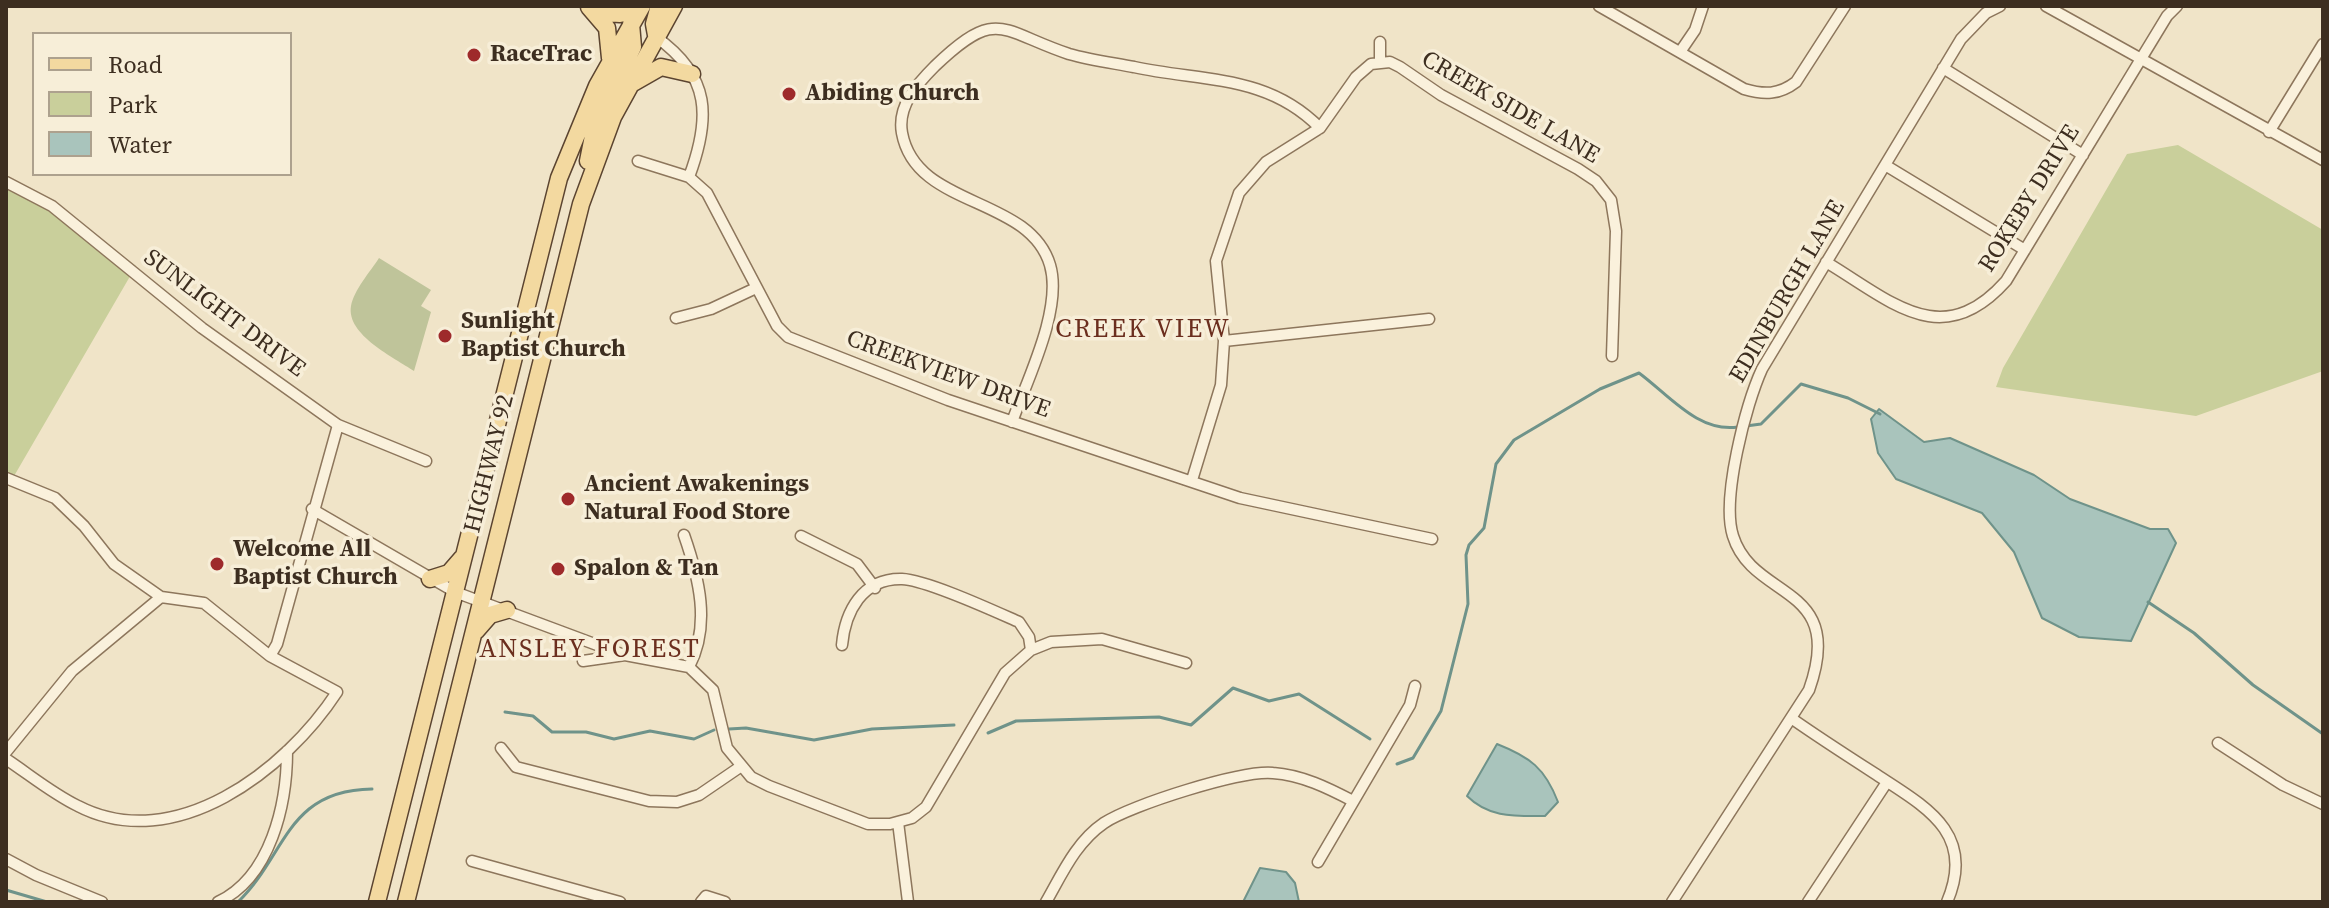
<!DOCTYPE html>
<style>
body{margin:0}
#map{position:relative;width:2329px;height:908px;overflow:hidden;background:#f0e4c8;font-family:"Source Serif 4",serif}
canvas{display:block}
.frame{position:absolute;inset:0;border:8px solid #3d2e20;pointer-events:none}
.legend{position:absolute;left:32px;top:32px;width:260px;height:144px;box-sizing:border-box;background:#f7eed8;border:2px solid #ada18e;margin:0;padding:10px 14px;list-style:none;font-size:24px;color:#3d2e20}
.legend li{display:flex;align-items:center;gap:16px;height:40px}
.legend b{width:40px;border:2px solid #ada18e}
</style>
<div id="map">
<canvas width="2329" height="908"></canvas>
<div class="frame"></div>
<ul class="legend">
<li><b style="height:10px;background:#f3d9a0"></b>Road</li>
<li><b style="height:22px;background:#c9cf9b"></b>Park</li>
<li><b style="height:22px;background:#a9c4bc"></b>Water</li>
</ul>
</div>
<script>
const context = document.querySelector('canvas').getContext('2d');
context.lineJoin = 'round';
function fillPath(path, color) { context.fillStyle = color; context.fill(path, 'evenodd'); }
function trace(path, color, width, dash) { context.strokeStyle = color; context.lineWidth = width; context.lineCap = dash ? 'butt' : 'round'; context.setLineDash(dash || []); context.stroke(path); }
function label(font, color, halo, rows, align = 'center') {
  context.font = font + ' "Source Serif 4",serif'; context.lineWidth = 7; context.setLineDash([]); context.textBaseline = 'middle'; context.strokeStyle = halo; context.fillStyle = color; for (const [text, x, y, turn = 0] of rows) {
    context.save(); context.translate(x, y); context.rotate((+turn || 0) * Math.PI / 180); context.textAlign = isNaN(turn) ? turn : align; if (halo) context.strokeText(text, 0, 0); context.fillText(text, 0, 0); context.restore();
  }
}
const green = new Path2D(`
 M2178,145L2323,230V371L2196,416L1996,387L2003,368L2127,154Z
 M6,184L98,238L136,266L10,483L6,482Z`);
const cemetery = new Path2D(`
 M379,258L431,290L421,306L431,312L414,371C395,358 346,335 351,306C354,290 370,272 379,258Z`);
const water = new Path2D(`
 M1879,409L1924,442L1950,438L2034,475L2070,499L2150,529H2168L2176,543L2131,641L2079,637L2042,618L2014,552L1982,513L1896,479L1878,453L1871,419Z
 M1497,744C1530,757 1545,768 1558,802L1545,816C1515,816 1489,818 1467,796Z
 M1260,868L1286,872L1295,883L1299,902H1243Z`);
const stream = new Path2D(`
 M1746,426L1761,424L1801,384L1848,398L1880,414
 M2148,602L2194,633L2253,685L2323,734
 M505,712L533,716L552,732H586L614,739L650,731L694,739L714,730
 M729,729L746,728L814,740L872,729L954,725
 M988,733L1016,721L1159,717L1191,725L1233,688L1269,701L1299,694L1370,739
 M1397,764L1413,758L1441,711L1468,604L1466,555L1469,545L1484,528L1496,464L1514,440L1600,389L1639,373C1669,395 1698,433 1738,427
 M6,890L47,902
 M238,902C286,856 286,790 372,789`);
const minor = new Path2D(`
 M1599,6L1744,89C1764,95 1779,95 1796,82L1845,6
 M2046,6L2323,160
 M656,37C711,76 711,118 689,177
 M1680,52L1695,30L1703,6
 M1380,63V42
 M1943,68L2083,155
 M2269,132L2323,44
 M638,161L689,177L707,193L777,326L788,337L948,400L1240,498L1432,539
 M1885,165L2025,250
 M6,182L52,206L202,328L338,425L426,461
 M1826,262C1891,301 1942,353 2006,281L2167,16L2177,6
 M676,318L711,309L756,288
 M1224,341L1429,319
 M1012,422C1027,380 1063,309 1050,265C1029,195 916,209 902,133C897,106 917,84 935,66C998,6 1000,31 1069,54C1090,60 1113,63 1134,67C1203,82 1267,74 1320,128
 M6,478L55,498L84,526L114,564L161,597L204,603L270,656L337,692C286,770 175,856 78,806C53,794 30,775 6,759
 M1192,480L1221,385L1224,341L1216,261L1239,193L1266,162L1320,128L1356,77L1371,64L1390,62L1400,67L1441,95L1578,169L1596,181L1611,200L1616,231L1612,356
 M312,509L455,592L624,655
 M684,535C699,578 711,625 689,667
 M801,536L857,564L875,588
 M842,645C845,612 862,578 902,579C927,580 994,611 1019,622L1029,637L1031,650
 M270,656L277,644L338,425
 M583,661L625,655L689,667L713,690L727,748L751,777L769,786L868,824H890L912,818L926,807L1005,673L1031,650L1051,642L1102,639L1186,663
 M1791,718C1818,737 1846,755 1874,773C1924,806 1977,832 1947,902
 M2218,743L2283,785L2323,804
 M501,748L516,767L649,801L677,802L699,795L740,767
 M6,752L72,671L161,597
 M898,822L908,902
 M6,859L36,875L102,902
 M472,861L620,902
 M1318,862L1410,705L1415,686
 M218,902C271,877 287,804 287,751
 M701,902L706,896L725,902
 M1046,902C1062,874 1076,842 1104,823C1131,805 1241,770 1273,773C1302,775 1328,788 1353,801
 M1672,902L1809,690C1847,583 1753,601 1733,536C1721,499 1746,404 1762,369L1961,39L1986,13L2000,6
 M1808,902L1887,782`);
const primary = new Path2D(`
 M589,7L607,28L610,58
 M605,13L620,14L642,6
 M656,35L654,24L659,6
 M633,83L661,67L692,74
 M588,161L596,121L633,47L631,24
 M430,579L449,573L462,558
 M476,631L490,615L507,610
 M377,902L559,178L597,86L642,6
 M406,902L581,204L613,117L674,6`);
const markers = [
 [474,55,8,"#9e2a2b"],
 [789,94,8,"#9e2a2b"],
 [445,336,8,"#9e2a2b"],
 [568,499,8,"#9e2a2b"],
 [217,564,8,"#9e2a2b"],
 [558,569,8,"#9e2a2b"]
];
const poiNames = [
 ["RaceTrac",490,55],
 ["Abiding Church",805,94],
 ["Sunlight",461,322],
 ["Baptist Church",461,350],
 ["Ancient Awakenings",584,485],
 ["Natural Food Store",584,513],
 ["Welcome All",233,550],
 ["Baptist Church",233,578],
 ["Spalon & Tan",574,569]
];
const streetNames = [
 ["CREEK SIDE LANE",1510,108,30],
 ["ROKEBY DRIVE",2030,199,-58],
 ["EDINBURGH LANE",1788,292,-60],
 ["SUNLIGHT DRIVE",224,314,37],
 ["CREEKVIEW DRIVE",948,375,20],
 ["HIGHWAY 92",490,464,-76]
];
const neighbourhoodNames = [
 ["CREEK VIEW",1143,330],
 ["ANSLEY FOREST",590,650]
];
fillPath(green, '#c9cf9b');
fillPath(cemetery, '#bfc49a');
fillPath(water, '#a9c4bc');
trace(water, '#6f938a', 2);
trace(stream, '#6f938a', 3);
trace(minor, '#8d765c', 13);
trace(primary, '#5b4430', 19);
trace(minor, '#faf1dc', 10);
trace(primary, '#f3d9a0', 16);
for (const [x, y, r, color] of markers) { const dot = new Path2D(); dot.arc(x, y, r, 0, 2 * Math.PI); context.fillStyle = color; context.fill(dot); trace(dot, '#f7eed8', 3); }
label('bold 24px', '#3d2e20', '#f7eed8', poiNames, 'left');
label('24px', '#3d2e20', '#f7eed8', streetNames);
context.letterSpacing = '2px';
label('26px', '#6b2e1e', '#f7eed8', neighbourhoodNames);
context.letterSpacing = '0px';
</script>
